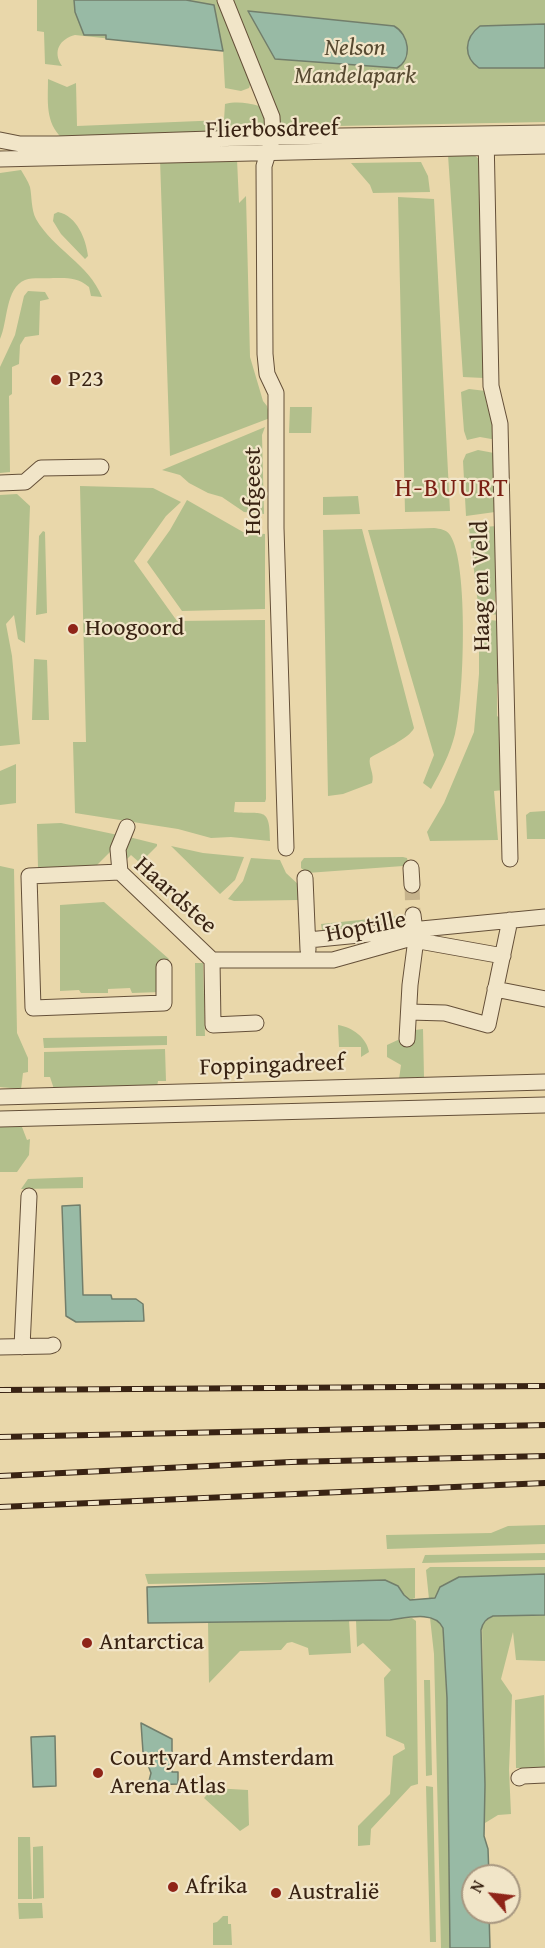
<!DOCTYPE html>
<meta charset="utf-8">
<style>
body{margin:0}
#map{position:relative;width:545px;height:1948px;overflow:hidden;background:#e9d7aa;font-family:"Gentium Book Plus",serif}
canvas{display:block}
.north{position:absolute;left:461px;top:1864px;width:60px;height:60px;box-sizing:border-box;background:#f1e5c8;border:2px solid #a79780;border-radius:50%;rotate:298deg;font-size:16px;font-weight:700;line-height:24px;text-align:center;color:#392313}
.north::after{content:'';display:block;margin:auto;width:21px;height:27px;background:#8f2418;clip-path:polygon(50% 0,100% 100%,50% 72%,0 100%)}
</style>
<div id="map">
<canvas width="545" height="1948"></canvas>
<div class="north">N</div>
</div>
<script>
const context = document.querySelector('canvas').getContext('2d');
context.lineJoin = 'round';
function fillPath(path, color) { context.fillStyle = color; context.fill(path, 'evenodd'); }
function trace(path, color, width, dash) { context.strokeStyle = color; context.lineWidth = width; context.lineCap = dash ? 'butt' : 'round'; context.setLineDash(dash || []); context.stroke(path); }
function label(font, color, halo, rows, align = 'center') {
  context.font = font + ' "Gentium Book Plus",serif'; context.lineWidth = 4.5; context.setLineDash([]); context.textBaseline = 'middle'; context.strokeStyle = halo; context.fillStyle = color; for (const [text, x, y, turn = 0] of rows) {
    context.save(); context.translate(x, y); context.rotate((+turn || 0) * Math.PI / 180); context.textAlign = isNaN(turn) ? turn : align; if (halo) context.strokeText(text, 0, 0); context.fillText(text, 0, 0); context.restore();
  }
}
const green = new Path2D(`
 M37,0H545V122L286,127L279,122L256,56L241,53L251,82L249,88L241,91L225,88L223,51L75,35C60,39 52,51 62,66L45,64L44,32L37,31Z
 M48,79L67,87L76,83L77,126L224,120L225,104C237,101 248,103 259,106L264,114L265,124L259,132L62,138C45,122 48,101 48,79Z
 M448,155H474L479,159L484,378L463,377Z
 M160,159H237L239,203L246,196L250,357L263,401L267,406L270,418L170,456Z
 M421,162L428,176L430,192L373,193L370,185L351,163Z
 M21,170C24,175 28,181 30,187C32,197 31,209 36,219C53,249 89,264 102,297L91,296L89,287C77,277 68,278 53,278C45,279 33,277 25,280C5,288 8,322 0,339V173Z
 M398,197L434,199L450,511L405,512Z
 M58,212C77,216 86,239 88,256L85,259L61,234L53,221L54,214Z
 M28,291L45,292L49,299L40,301L39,335L25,337L20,345L19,364L12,367V394L9,396L10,472L0,473V367L15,335L24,296Z
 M469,389L486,391V401L497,440L480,437L467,440L464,431L461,392Z
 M290,407H312L311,433H289Z
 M265,427L262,435L264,514L244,512L222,497L208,493L189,483L180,475L162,470Z
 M478,450L494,453L495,512L466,516L463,461L466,454Z
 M80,486L153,488L181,502L166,516L134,561L177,621L265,620L266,799L265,802H235L234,812C262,815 270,805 270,841L231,837L211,838L178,829L75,813L73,742H86Z
 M17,494L30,506L25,643L18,639L14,615L6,624L12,656L20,744L0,746V495Z
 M358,496L360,514L323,515V497Z
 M187,500L243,532L265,534V609L182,611L147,562L170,530Z
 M497,526L498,589L495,592V606L500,615L479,613L469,528Z
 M434,528C440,529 446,529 450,535C469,563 464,700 455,734C450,754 441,771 431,789L423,783L434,755L368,530Z
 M362,529L414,728C410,738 381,751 370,758C368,766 375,774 372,783L343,794L328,796L323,530Z
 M43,531L45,532L47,613L36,615L39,536Z
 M479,619L500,621L501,681L497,684V716L502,720L504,790L494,791L498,840L430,841L427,832L444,803L474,732L479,674Z
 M34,659L47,660L49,720H32Z
 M16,764V803L0,805V771Z
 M545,811V839H527L526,815L530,812Z
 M61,823L118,835L112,850L96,866L38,868L37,824Z
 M129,837L157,844V846L140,863L131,855L126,860L125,843Z
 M171,846L203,853L244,857L235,880L220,894Z
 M403,857L407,858L408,863L403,866L307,873L301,868V862L304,858Z
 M251,858L280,860L286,873L300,886L299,900L234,901L228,899L243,881Z
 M0,863V866L14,869L17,1033L28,1058V1072L23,1073L21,1089L0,1087Z
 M104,902L169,959L161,970V992L132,993L130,988L108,989V993H81L79,990L60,991V905Z
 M399,916L400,928L323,936L321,924Z
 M195,963H203L205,1036H196Z
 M338,1025C352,1027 367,1038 369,1052L361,1057V1047H339Z
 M423,1029L424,1077L399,1079L401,1065L387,1057V1045L400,1039H414L415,1030Z
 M167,1036V1045L44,1048L43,1038Z
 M165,1049L166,1081H158L157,1087L54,1089L50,1077H44V1052Z
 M0,1127H22L27,1140L30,1139L29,1155L17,1172H0Z
 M83,1177V1188L21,1189L28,1179Z
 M545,1525V1544L387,1549L386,1535L491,1533L508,1526Z
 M545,1553V1560L422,1563L425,1555Z
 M430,1567H545V1574L459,1577L440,1587L435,1598L429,1599L426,1570Z
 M415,1568V1598L410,1600L404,1596L398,1586L385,1580L148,1584L145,1574Z
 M545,1615V1661L516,1660L513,1632L501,1679L512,1695L509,1770L511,1814L498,1815L485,1823L482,1624L493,1616Z
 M412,1618L416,1621L418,1784L411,1786L371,1829L370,1845L358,1846V1826L390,1794L393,1756L405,1749L404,1744L386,1736L384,1678L391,1670L363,1643L357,1647L356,1620Z
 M430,1618C437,1618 440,1621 443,1628L447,1698L450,1948H441L434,1654Z
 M349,1620L351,1653L309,1655L308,1648L292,1642L287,1643L281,1650L240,1651L209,1683L208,1622Z
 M424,1680H430L432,1775L426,1776Z
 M544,1695L545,1768H516L515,1700Z
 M426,1786L433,1787L436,1942H430Z
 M213,1788L248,1790L249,1825L240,1831L204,1798Z
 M18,1837H30L32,1899H18Z
 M43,1846L44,1898L33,1899V1847Z
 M18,1903H42L43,1918L19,1919Z
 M223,1916H228V1924H231L232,1945H213V1923L217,1922Z`);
const water = new Path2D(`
 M74,0H186L214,5L223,51L106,39V35H84L75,12Z
 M248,11L394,26C409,34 413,59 397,68L275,59Z
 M545,24V68H479C463,57 464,38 480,26Z
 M80,1205L83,1295H111L112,1299H136L143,1304L144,1321L76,1322L66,1316L62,1206Z
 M545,1574V1615L493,1616C486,1619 483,1622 481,1630L485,1785L484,1836L488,1849L489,1876H473V1912H489L490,1948H450L447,1698L443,1628C435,1610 406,1618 390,1620L148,1623L147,1587L385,1580L398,1586L404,1595L410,1600L435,1598L440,1587L459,1577Z
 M141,1723L172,1739V1772H178V1784L148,1785L151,1773L143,1752Z
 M55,1736L56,1786L33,1787L31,1737Z`);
const minorTunnel = new Path2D(`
 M412,885L413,915`);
const minor = new Path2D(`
 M225,0L272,117L273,137L264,166L265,354L267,374L276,393V528L286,848
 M486,134L491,386L500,424L510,859
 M0,140L20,144H57L273,137L545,133
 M0,159L545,146
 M0,483L25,482L41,468L101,467
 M411,868L412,885
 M120,872L118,849L127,827
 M305,878L308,950
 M308,940L545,917
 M212,960H333L408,939L503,956
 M164,967V1003L33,1008L29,876L120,872L212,960L213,1025L256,1023
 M495,989L545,999
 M409,1012L445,1013L488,1025L510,920
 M407,1039L410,985L416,939L413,915
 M0,1097L545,1082
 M0,1119L545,1105
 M0,1347L50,1346L53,1345
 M22,1347L29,1196
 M519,1778L523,1776L545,1775`);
const rail = new Path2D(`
 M0,1390L545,1386
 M0,1437L545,1425
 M0,1476L291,1462L545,1456
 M0,1507L545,1483`);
const markers = [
 [56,380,6,"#8f2418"],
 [73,629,6,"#8f2418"],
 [87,1643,6,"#8f2418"],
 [98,1773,6,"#8f2418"],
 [173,1887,6,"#8f2418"],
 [276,1893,6,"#8f2418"]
];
const parkNames = [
 ["Nelson",355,49],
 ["Mandelapark",355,77]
];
const streetNames = [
 ["Flierbosdreef",272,130,-1],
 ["Hofgeest",254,491,-90],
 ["Haag en Veld",482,586,-91],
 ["Haardstee",175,896,42],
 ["Hoptille",366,928,-11],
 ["Foppingadreef",272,1066,-2]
];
const poiNames = [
 ["P23",68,380],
 ["Hoogoord",85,629],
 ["Antarctica",99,1643],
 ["Courtyard Amsterdam",110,1759],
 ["Arena Atlas",110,1787],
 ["Afrika",185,1887],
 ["Australië",288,1893]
];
const neighbourhoodNames = [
 ["H-BUURT",452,489]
];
fillPath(green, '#b2bf8c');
fillPath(water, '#98baa5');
trace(water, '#727e6b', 1.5);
trace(minorTunnel, '#c6b38c', 15, [15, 8]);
trace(minor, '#655039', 17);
trace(minor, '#f1e5c8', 15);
trace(rail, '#392313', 6);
trace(rail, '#f1e5c8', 4, [11]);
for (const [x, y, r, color] of markers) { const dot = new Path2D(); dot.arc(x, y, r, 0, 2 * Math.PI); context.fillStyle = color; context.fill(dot); trace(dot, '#f1e5c8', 2); }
label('italic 24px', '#574a31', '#f1e5c8', parkNames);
label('24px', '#392313', '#f1e5c8', streetNames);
label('24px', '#392313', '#f1e5c8', poiNames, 'left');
context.letterSpacing = '1.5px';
label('26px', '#7a1f14', '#f1e5c8', neighbourhoodNames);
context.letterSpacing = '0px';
</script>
